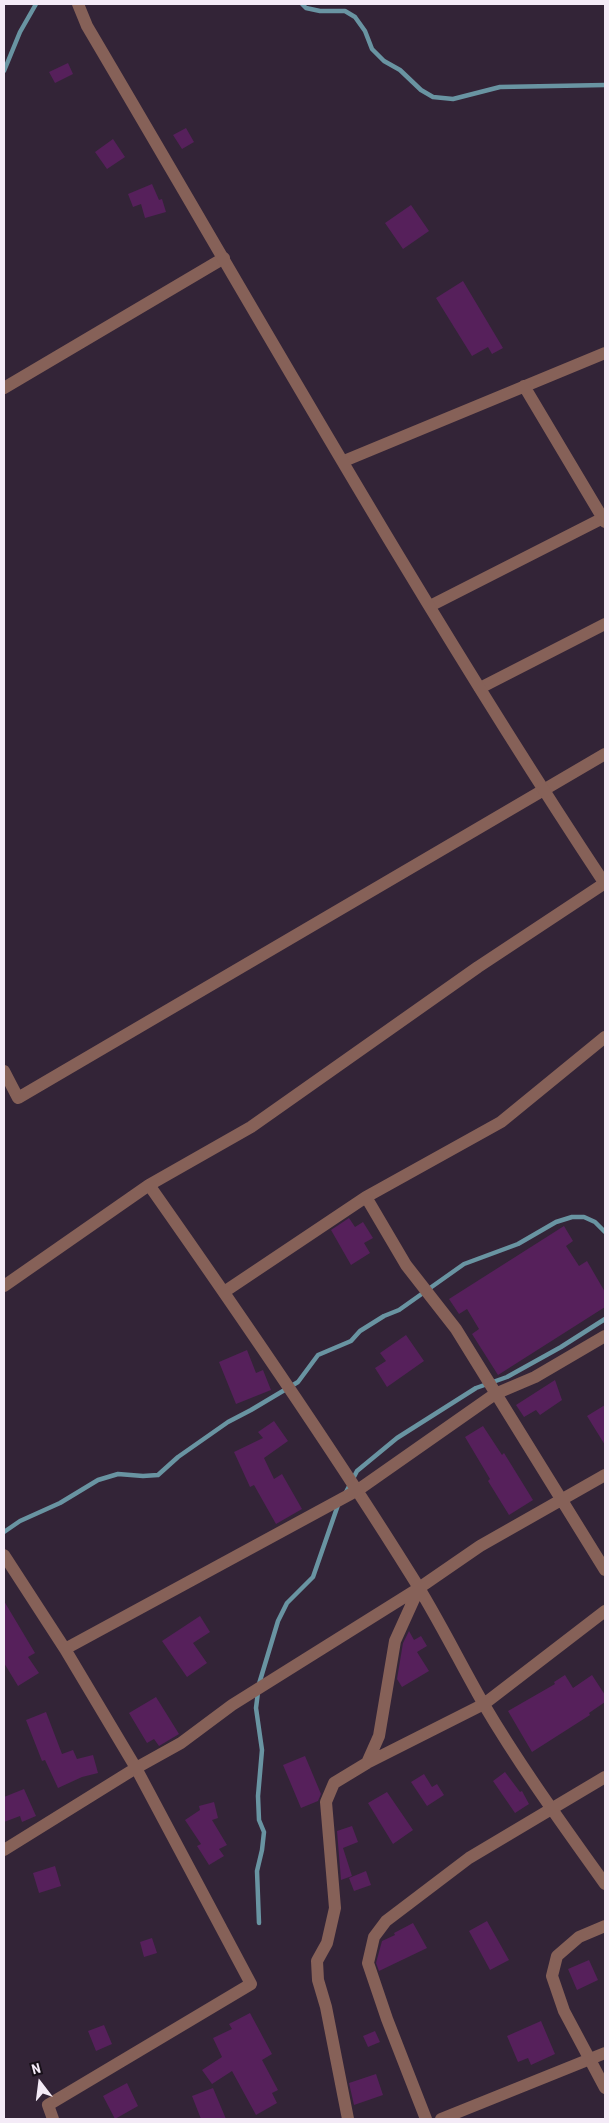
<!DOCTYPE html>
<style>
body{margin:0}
#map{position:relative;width:609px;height:2123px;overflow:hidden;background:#332437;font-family:"Roboto Condensed",sans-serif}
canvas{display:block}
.frame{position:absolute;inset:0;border:5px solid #f4ebf7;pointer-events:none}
.north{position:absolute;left:15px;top:2058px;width:50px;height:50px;-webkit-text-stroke:4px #171019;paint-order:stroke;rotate:345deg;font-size:14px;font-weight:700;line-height:20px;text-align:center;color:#f4ebf7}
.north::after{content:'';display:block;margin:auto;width:18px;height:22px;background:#f4ebf7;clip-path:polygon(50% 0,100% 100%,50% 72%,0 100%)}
</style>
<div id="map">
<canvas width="609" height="2123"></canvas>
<div class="frame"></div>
<div class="north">N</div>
</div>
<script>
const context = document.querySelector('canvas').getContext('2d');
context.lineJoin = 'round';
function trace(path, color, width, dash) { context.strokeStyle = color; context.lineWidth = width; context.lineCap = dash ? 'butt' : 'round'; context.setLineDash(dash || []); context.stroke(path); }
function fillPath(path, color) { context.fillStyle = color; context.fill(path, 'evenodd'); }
const stream = new Path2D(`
 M302,4L306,8L320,11H345L355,17L365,31L372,49L384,61L400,70L421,90L433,97L453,99L500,87L605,85
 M4,71L20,32L36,4
 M345,1494L357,1471L397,1438L476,1388L507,1377L561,1347L605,1319
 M4,1532L20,1521L60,1503L98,1480L118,1474L143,1476L158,1475L178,1457L228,1422L251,1410L298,1382L318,1355L351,1341L360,1331L384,1316L399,1310L464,1264L518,1244L556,1222L572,1217H584L595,1222L605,1232
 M259,1684L278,1621L287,1603L313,1577L338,1505
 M258,1692L256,1708L262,1750L258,1796L259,1820L264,1832L262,1850L257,1871L259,1923`);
const building = new Path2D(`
 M68,63L73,74L55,83L49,72Z
 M186,128L194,142L182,149L173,135Z
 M113,139L125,157L107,169L95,152Z
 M152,184L159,200L162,199L166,212L145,218L141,204L133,207L128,194Z
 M411,205L429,231L403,249L385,223Z
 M463,281L503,348L492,354L488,347L472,356L436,298Z
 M349,1218L355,1227L363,1222L373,1238L364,1243L370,1253L351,1265L331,1230Z
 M564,1226L573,1241L566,1246L579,1266L587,1261L605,1292V1307L498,1375L472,1334L479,1329L467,1309L459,1314L449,1299Z
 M406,1335L424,1361L387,1387L375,1368L386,1361L380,1353Z
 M247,1350L256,1373L263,1370L271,1390L236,1404L219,1362Z
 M555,1380L562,1400L540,1415L536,1410L524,1417L516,1405Z
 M605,1405V1445L587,1416Z
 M274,1421L288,1441L264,1458L274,1479L282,1474L302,1509L276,1524L254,1485L250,1487L234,1452L263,1438L258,1432Z
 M483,1426L502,1455L504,1453L533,1500L509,1515L488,1481L490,1479L465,1437Z
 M4,1601L35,1653L28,1657L39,1673L18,1686L4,1663Z
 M200,1616L210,1632L193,1643L207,1663L187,1677L162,1641Z
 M409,1631L414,1640L421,1636L427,1646L417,1652L429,1671L402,1687L397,1679L403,1643Z
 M565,1675L573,1688L592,1675L605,1695V1702L589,1713L590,1715L532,1752L508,1711L555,1684L554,1682Z
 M156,1697L179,1734L159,1746L154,1739L147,1743L129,1713Z
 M46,1712L62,1754L73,1750L77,1759L93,1755L98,1773L82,1777L58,1788L45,1760L42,1761L26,1720Z
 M305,1756L321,1794L318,1801L301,1808L283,1765Z
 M505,1772L520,1792L522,1791L529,1804L515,1813L493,1781Z
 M424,1774L432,1787L437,1784L444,1795L427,1806L411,1782Z
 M24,1789L36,1816L22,1822L20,1816L4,1822V1797Z
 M387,1792L413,1830L393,1844L368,1803Z
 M214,1802L218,1818L212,1820L227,1845L219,1849L224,1856L209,1865L197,1846L201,1844L185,1820L200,1810L199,1806Z
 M352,1826L358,1842L343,1848L352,1876L341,1880L337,1831Z
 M55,1866L61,1886L39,1893L33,1873Z
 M366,1871L371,1885L354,1891L349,1878Z
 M487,1921L509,1960L490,1970L469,1931Z
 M413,1923L427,1948L379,1971L376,1963L382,1941L395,1935L394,1933Z
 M152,1938L157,1953L144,1957L140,1942Z
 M589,1960L598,1980L577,1990L568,1969Z
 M250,2013L272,2054L262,2060L278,2090L272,2093L277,2103L256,2115L232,2071L212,2084L202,2070L222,2057L213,2038L232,2029L229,2024Z
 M541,2021L555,2054L531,2065L528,2058L518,2062L507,2036Z
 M104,2025L112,2044L96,2051L88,2031Z
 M375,2031L380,2042L368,2047L363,2036Z
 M376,2074L383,2095L354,2105L349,2083Z
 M127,2083L138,2106L115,2119L103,2096Z
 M213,2088L226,2119H201L192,2096Z`);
const minor = new Path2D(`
 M524,386L605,522
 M4,388L224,258
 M344,461L605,353
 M430,606L605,517
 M480,688L605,624
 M4,1071L18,1098L605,754
 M149,1185C239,1313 328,1442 411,1575C437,1616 459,1661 483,1703C520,1766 563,1825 605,1884
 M366,1197L406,1265L456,1329L605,1570
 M4,1286L149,1185L251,1127L478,967L605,883
 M224,1292L366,1197L501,1122L605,1037
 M4,1555L65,1649L136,1768L251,1984L48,2105L53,2119
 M65,1649L358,1490L495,1394L535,1377L605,1336
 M367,1763L484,1704L605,1611
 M4,1850L136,1768L181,1743L232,1705L419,1588L480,1546L605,1475
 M605,1926L579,1937L557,1956L552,1976L564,2011L605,2088
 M348,2119L326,2007L318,1980L317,1961L327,1943L335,1908L326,1802L334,1783L367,1763L379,1736L395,1641L419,1588
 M426,2119L387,2019L368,1963L374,1937L386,1921L469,1858L605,1777
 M441,2119L605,2053`);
const tertiary = new Path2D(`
 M78,4L87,26C257,314 421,606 605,884`);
trace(stream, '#6994a2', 4.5);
fillPath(building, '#56205b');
trace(minor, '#866158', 12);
trace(tertiary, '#866158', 12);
</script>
